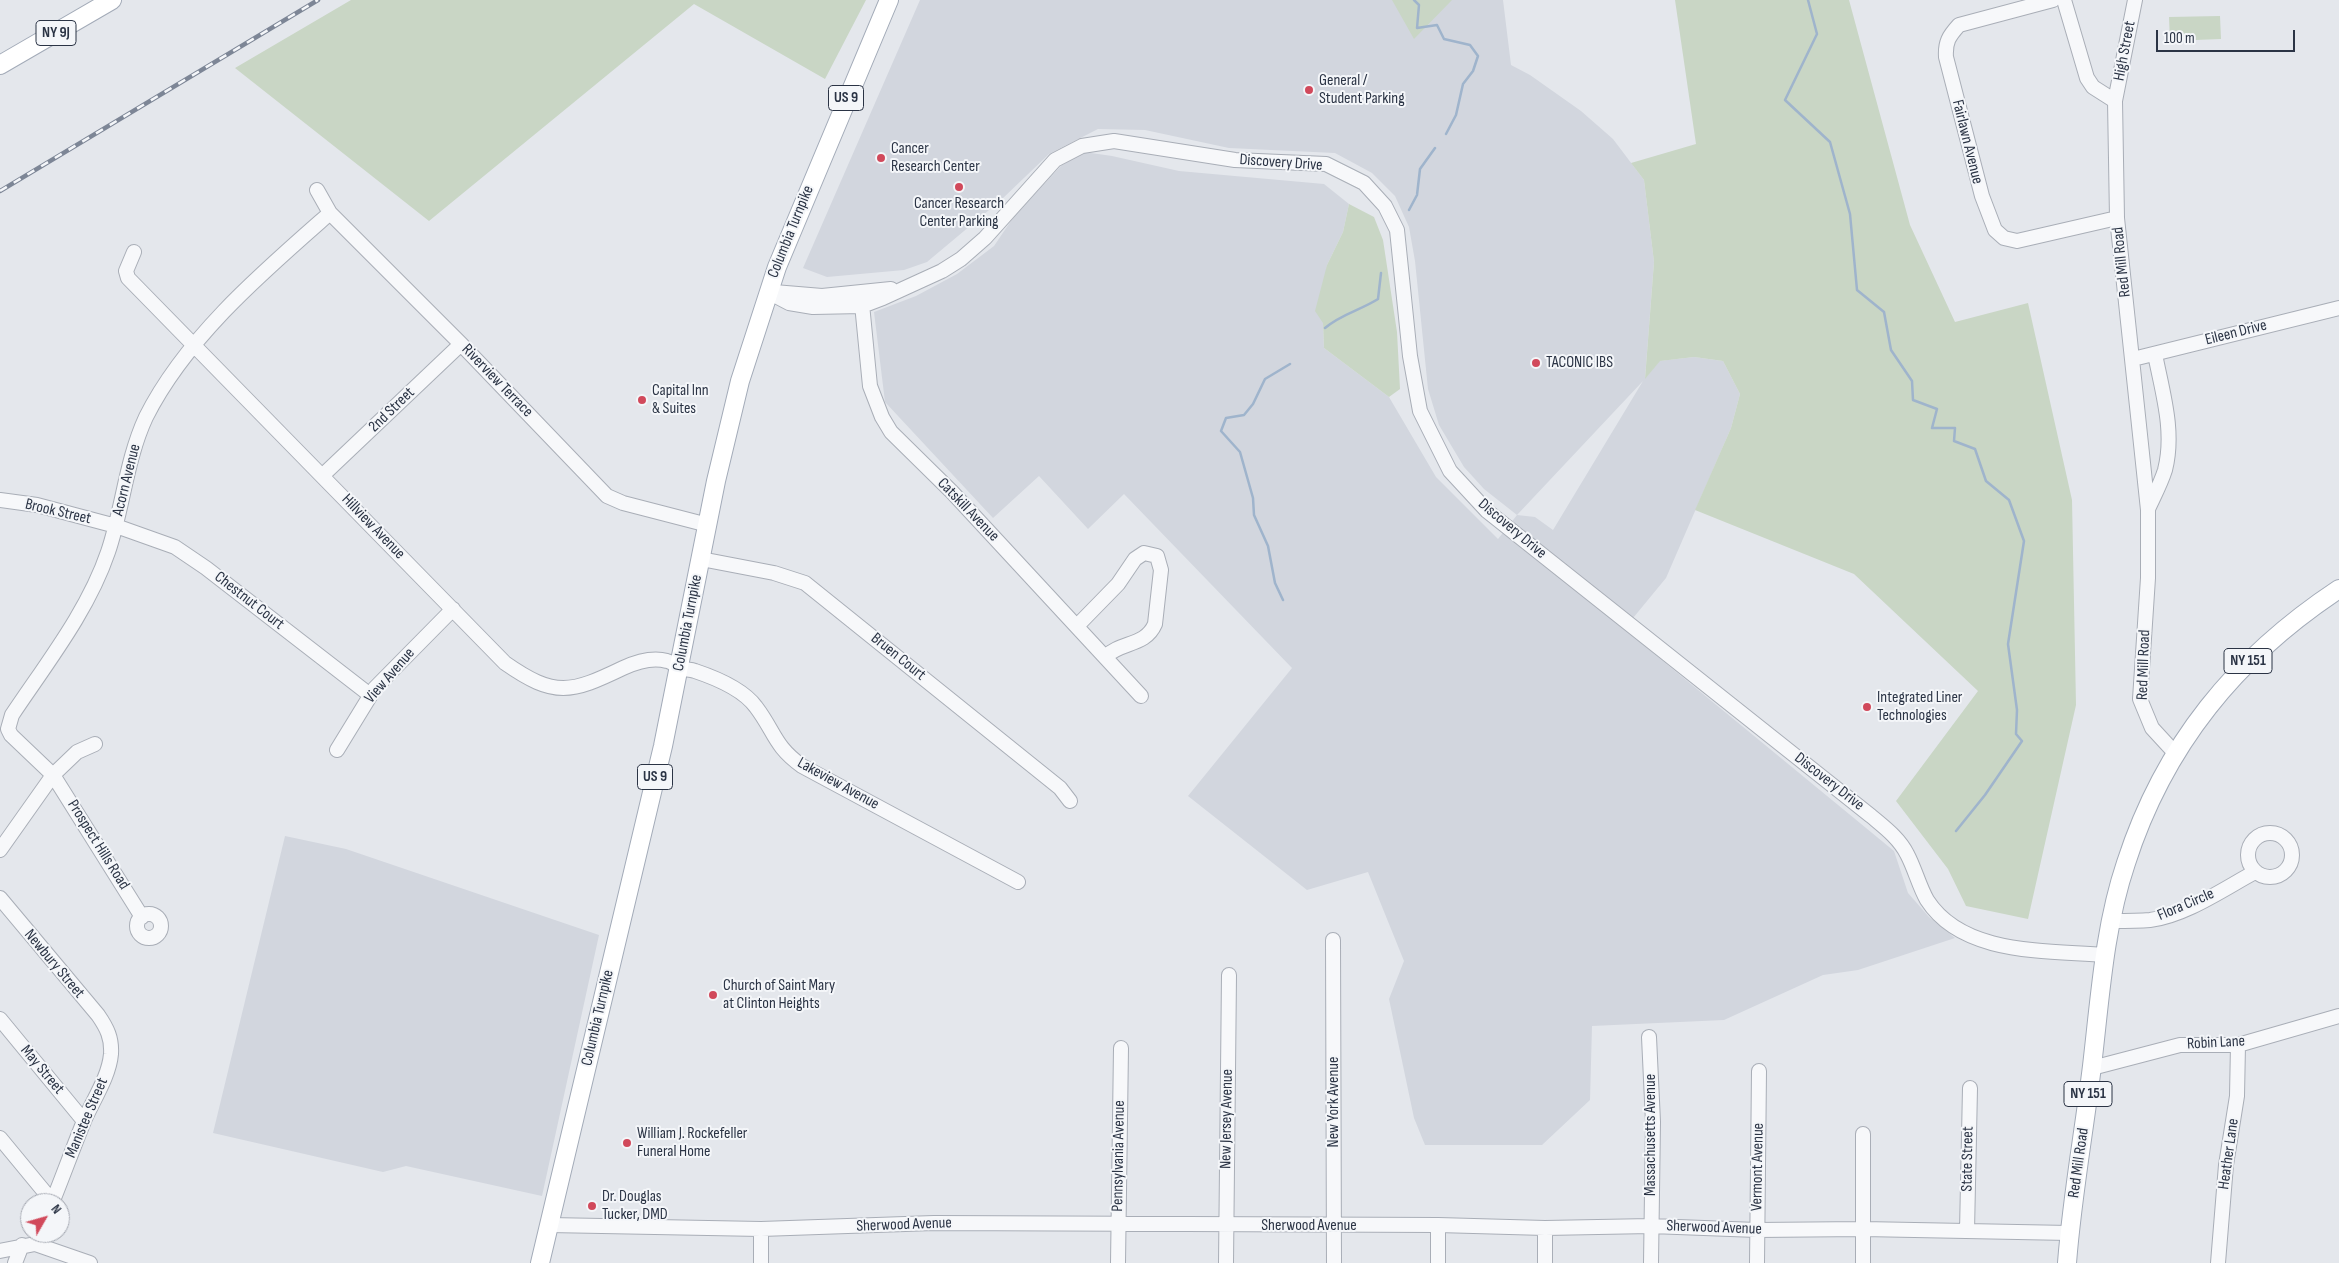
<!DOCTYPE html>
<style>
body{margin:0}
#map{position:relative;width:2339px;height:1263px;overflow:hidden;background:#e4e7ec;font-family:"Sofia Sans Condensed",sans-serif}
canvas{display:block}
.north{position:absolute;left:20px;top:1193px;width:50px;height:50px;box-sizing:border-box;background:#f4f6f9;border:1px solid #a4a8b1;border-radius:50%;rotate:52deg;font-size:14px;font-weight:700;line-height:20px;text-align:center;color:#2b3445}
.north::after{content:'';display:block;margin:auto;width:18px;height:22px;background:#d1495b;clip-path:polygon(50% 0,100% 100%,50% 72%,0 100%)}
.scale{position:absolute;left:2156px;top:30px;width:139px;height:22px;box-sizing:border-box;border:2px solid #2b3445;border-top:0;padding-left:6px;font-size:15px;line-height:18px;white-space:nowrap;color:#2b3445;-webkit-text-stroke:4px #f4f6f9;paint-order:stroke}
</style>
<div id="map">
<canvas width="2339" height="1263"></canvas>
<div class="north">N</div>
<div class="scale">100 m</div>
</div>
<script>
const context = document.querySelector('canvas').getContext('2d');
context.lineJoin = 'round';
function fillPath(path, color) { context.fillStyle = color; context.fill(path, 'evenodd'); }
function trace(path, color, width, dash) { context.strokeStyle = color; context.lineWidth = width; context.lineCap = dash ? 'butt' : 'round'; context.setLineDash(dash || []); context.stroke(path); }
function label(font, color, halo, rows, align = 'center') {
  context.font = font + ' "Sofia Sans Condensed",sans-serif'; context.lineWidth = 4; context.setLineDash([]); context.textBaseline = 'middle'; context.strokeStyle = halo; context.fillStyle = color; for (const [text, x, y, turn = 0] of rows) {
    context.save(); context.translate(x, y); context.rotate((+turn || 0) * Math.PI / 180); context.textAlign = isNaN(turn) ? turn : align; if (halo) context.strokeText(text, 0, 0); context.fillText(text, 0, 0); context.restore();
  }
}
const built = new Path2D(`
 M920,0H1503L1511,65L1530,75L1581,111L1613,139L1644,180L1654,262L1645,378L1659,361L1694,357L1723,361L1740,394L1731,428L1666,578L1624,629L1894,851L1908,893L1929,917L1955,938L1858,970L1823,975L1724,1020L1592,1026L1590,1100L1542,1145H1425L1414,1118L1389,999L1404,961L1368,872L1307,890L1188,796L1292,668L1124,494L1088,529L1039,476L993,518L885,402L874,312L916,296L957,274L994,246L1015,215L1061,166L1084,152L1112,156L1179,171L1324,184L1349,204L1343,232L1327,265L1323,323L1324,348L1389,397L1436,477L1498,539L1517,515L1484,489L1464,467L1439,425L1428,389L1415,261L1409,227L1395,196L1372,173L1335,153L1229,148L1145,130L1098,129L1049,154L1001,200L927,262L904,270L827,277L803,268ZM1643,381L1553,530L1535,517L1517,515Z
 M285,836L346,849L599,935L542,1196L406,1166L383,1172L213,1133Z`);
const green = new Path2D(`
 M351,0H866L825,79L694,4L429,221L235,68Z
 M1392,0H1452L1414,39Z
 M1675,0H1849L1910,225L1955,322L2028,303L2072,500L2076,705L2028,919L1966,906L1948,869L1896,801L1978,691L1854,574L1695,510L1731,428L1740,394L1723,361L1694,357L1660,361L1645,379L1654,262L1644,180L1631,163L1696,144Z
 M2220,16L2221,39L2170,41L2169,17Z
 M1349,204L1374,217L1383,240L1397,332L1400,389L1389,397L1324,348L1323,323L1315,311L1327,265L1343,232Z`);
const stream = new Path2D(`
 M1414,0L1419,5L1417,28L1437,25L1444,39L1470,45L1478,56L1473,71L1463,84L1456,115L1446,134
 M1808,0L1817,34L1785,100L1830,142L1850,214L1857,290L1884,312L1891,350L1912,381L1913,400L1937,409L1932,428H1955L1954,441L1975,449L1986,481L2009,500L2024,541L2008,644L2017,710L2016,734L2022,741L1985,795L1956,831
 M1409,210L1417,195L1420,169L1435,148
 M1325,328C1341,314 1361,310 1378,299L1381,273
 M1283,600L1275,583L1268,546L1254,515L1253,498L1240,452L1221,431L1226,418L1244,415L1253,404L1265,379L1290,364`);
const minor = new Path2D(`
 M2053,0L1959,25C1949,36 1945,42 1946,57L1982,196L1995,230L2004,238L2017,241L2117,218
 M2064,0L2087,78L2093,87L2115,101
 M2135,0L2115,101L2117,218L2148,510V578L2140,699L2152,728L2175,753
 M317,190L330,213L461,344L607,496L623,503L708,525
 M134,252L126,271L128,278L505,663C555,698 571,693 623,668C636,662 653,657 667,661C672,662 676,666 680,668C685,670 690,669 695,671C716,678 743,689 756,707C775,732 774,746 802,766L1018,882
 M768,292L789,303L813,307L862,306L883,298L942,271L961,259L985,238L1055,160L1082,146L1114,141L1235,160L1326,164L1364,183L1385,206L1397,230L1410,356L1420,411L1450,471L1487,511L1871,816C1884,827 1899,838 1907,854C1915,869 1919,886 1927,900C1963,956 2047,950 2106,955
 M774,292L822,296L891,289
 M861,294L870,386L882,417L891,432L952,492L1141,696
 M2133,359L2339,308
 M323,475L461,344
 M0,500L37,505L116,526L175,547L206,568L370,695
 M2148,509C2154,496 2161,483 2165,470C2175,431 2162,391 2155,354
 M701,559L774,573L805,583L1060,788L1070,801
 M1077,626L1118,584L1135,559L1144,553L1157,556L1161,570L1155,624C1145,647 1121,641 1105,657
 M337,750L375,688L453,609
 M2248 855a22 22 0 1 1 44 0a22 22 0 1 1-44 0Z
 M0,850L53,775L77,752L95,744
 M0,898L98,1015C107,1028 112,1038 111,1054C109,1077 93,1100 84,1121C73,1148 63,1176 52,1203
 M137 926a12 12 0 1 1 24 0a12 12 0 1 1-24 0Z
 M142,917L53,775L11,735L8,729L12,715C46,664 88,611 108,552C123,508 126,460 146,417C186,337 264,271 330,213
 M2112,921C2125,921 2138,921 2150,920C2185,916 2225,888 2255,872
 M1333,940L1334,1263
 M0,1019L84,1121
 M1649,1037L1653,1122L1651,1263
 M2092,1068L2180,1045H2238L2339,1016
 M0,1138L52,1201
 M549,1225L761,1229L934,1223L1438,1225L1545,1228L1651,1226L1757,1230L1863,1229L2069,1233
 M761,1229V1263
 M1967,1231L1970,1088
 M0,1251L35,1244L90,1263
 M15,1263L22,1245
 M1118,1263L1121,1048
 M1226,1263L1229,975
 M1438,1263V1225
 M1545,1263V1228
 M1757,1263L1759,1071
 M1863,1263V1134
 M2218,1263L2226,1165L2237,1096L2238,1045`);
const major = new Path2D(`
 M0,65L112,0
 M540,1263L663,746L716,481L740,381L777,267L889,0
 M2067,1263C2072,1197 2084,1132 2092,1066C2100,999 2104,928 2126,863C2164,745 2236,657 2339,589`);
const rail = new Path2D(`
 M0,191L318,0`);
const markers = [
 [1309,90,5,"#d1495b"],
 [881,158,5,"#d1495b"],
 [959,187,5,"#d1495b"],
 [1536,363,5,"#d1495b"],
 [642,400,5,"#d1495b"],
 [1867,707,5,"#d1495b"],
 [713,995,5,"#d1495b"],
 [627,1143,5,"#d1495b"],
 [592,1206,5,"#d1495b"]
];
const shields = [
 [56,33,40],
 [846,98,35],
 [2248,661,48],
 [655,777,35],
 [2088,1094,48]
];
const shieldNames = [
 ["NY 9J",56,33],
 ["US 9",846,98],
 ["NY 151",2248,661],
 ["US 9",655,777],
 ["NY 151",2088,1094]
];
const streetNames = [
 ["High Street",2125,51,-79],
 ["Fairlawn Avenue",1967,142,76],
 ["Discovery Drive",1281,163,4],
 ["Columbia Turnpike",791,232,-68],
 ["Red Mill Road",2122,262,-96],
 ["Eileen Drive",2236,333,-14],
 ["Riverview Terrace",497,381,46],
 ["2nd Street",392,410,-44],
 ["Acorn Avenue",127,480,-76],
 ["Catskill Avenue",968,510,46],
 ["Brook Street",58,512,13],
 ["Hillview Avenue",373,527,46],
 ["Discovery Drive",1512,529,40],
 ["Chestnut Court",249,601,38],
 ["Columbia Turnpike",688,623,-79],
 ["Bruen Court",898,657,39],
 ["Red Mill Road",2144,665,-88],
 ["View Avenue",390,676,-49],
 ["Discovery Drive",1829,782,38],
 ["Lakeview Avenue",838,784,29],
 ["Prospect Hills Road",98,845,58],
 ["Flora Circle",2186,905,-23],
 ["Newbury Street",54,964,50],
 ["Columbia Turnpike",598,1018,-77],
 ["Robin Lane",2216,1043,-3],
 ["May Street",42,1070,50],
 ["New York Avenue",1334,1102,-90],
 ["Manistee Street",87,1118,-67],
 ["New Jersey Avenue",1227,1119,-89],
 ["Massachusetts Avenue",1651,1135,-90],
 ["Heather Lane",2229,1154,-82],
 ["Pennsylvania Avenue",1119,1156,-89],
 ["State Street",1968,1159,-89],
 ["Red Mill Road",2079,1163,-82],
 ["Vermont Avenue",1758,1167,-89],
 ["Sherwood Avenue",904,1225,-2],
 ["Sherwood Avenue",1309,1226],
 ["Sherwood Avenue",1714,1228,2]
];
const poiNames = [
 ["General /",1319,81],
 ["Student Parking",1319,99],
 ["Cancer",891,149],
 ["Research Center",891,167],
 ["Cancer Research",959,204,"center"],
 ["Center Parking",959,222,"center"],
 ["TACONIC IBS",1546,363],
 ["Capital Inn",652,391],
 ["& Suites",652,409],
 ["Integrated Liner",1877,698],
 ["Technologies",1877,716],
 ["Church of Saint Mary",723,986],
 ["at Clinton Heights",723,1004],
 ["William J. Rockefeller",637,1134],
 ["Funeral Home",637,1152],
 ["Dr. Douglas",602,1197],
 ["Tucker, DMD",602,1215]
];
fillPath(built, '#d2d6de');
fillPath(green, '#c9d6c5');
trace(stream, '#9fb4cc', 2.5);
trace(minor, '#a9aeb7', 16);
trace(major, '#a3abb8', 20);
trace(minor, '#f7f8fa', 14);
trace(major, '#fff', 18);
trace(rail, '#7d8696', 4.5);
trace(rail, '#f4f6f9', 2.5, [8]);
for (const [x, y, r, color] of markers) { const dot = new Path2D(); dot.arc(x, y, r, 0, 2 * Math.PI); context.fillStyle = color; context.fill(dot); trace(dot, '#f4f6f9', 2); }
for (const [x, y, w] of shields) { const box = new Path2D(); box.roundRect(x - w / 2, y - 12.5, w, 25, 4); context.fillStyle = '#f4f6f9'; context.fill(box); trace(box, '#2b3445', 1); }
label('bold 15px', '#2b3445', null, shieldNames);
label('16px', '#2b3445', '#f4f6f9', streetNames);
label('16px', '#2b3445', '#f4f6f9', poiNames, 'left');
</script>
